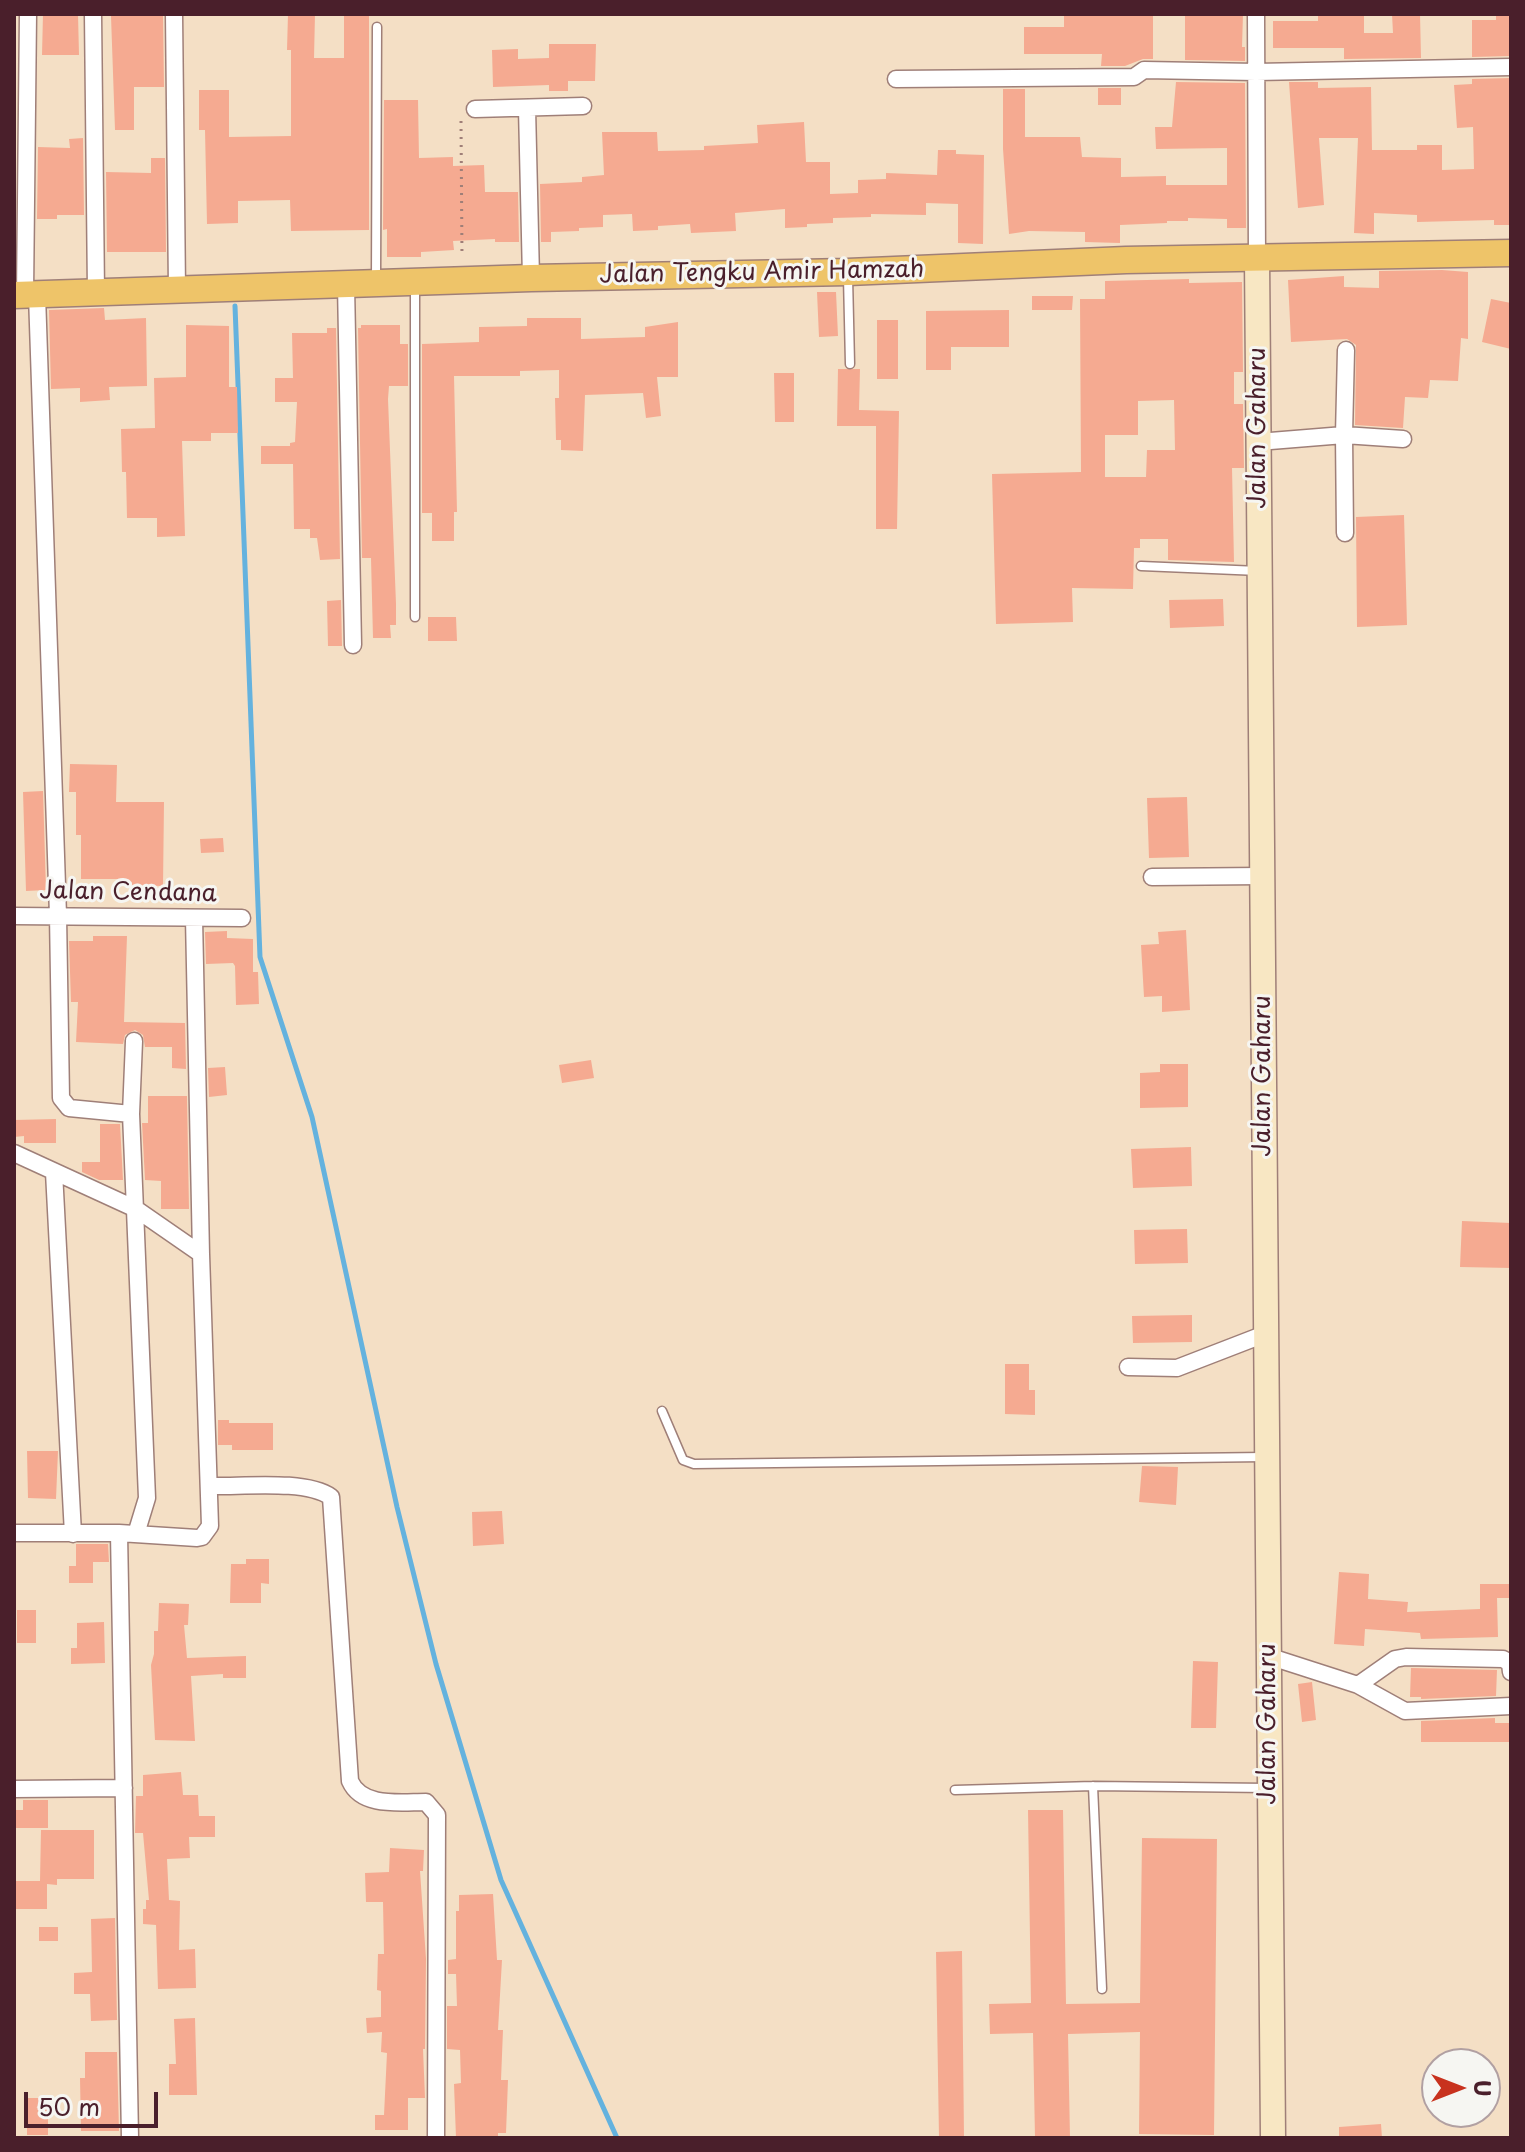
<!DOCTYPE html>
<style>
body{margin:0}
#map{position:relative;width:1525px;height:2152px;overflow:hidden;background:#f4dfc5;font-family:"Playpen Sans",sans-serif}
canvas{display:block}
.frame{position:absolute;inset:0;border:16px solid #4a1f2b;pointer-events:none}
.north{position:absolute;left:1421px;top:2048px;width:80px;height:80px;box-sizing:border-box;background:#f6f6f2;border:2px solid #b1a0a2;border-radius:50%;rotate:90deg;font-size:22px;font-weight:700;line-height:32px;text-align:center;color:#4a1f2b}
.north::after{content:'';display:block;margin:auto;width:28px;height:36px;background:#c8321e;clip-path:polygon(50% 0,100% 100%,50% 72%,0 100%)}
.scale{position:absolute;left:24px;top:2092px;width:134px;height:36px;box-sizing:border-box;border:4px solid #4a1f2b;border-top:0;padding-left:10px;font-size:24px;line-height:28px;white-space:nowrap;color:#4a1f2b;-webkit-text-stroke:6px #f6f6f2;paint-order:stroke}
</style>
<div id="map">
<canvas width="1525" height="2152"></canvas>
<div class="frame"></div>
<div class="north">U</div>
<div class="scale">50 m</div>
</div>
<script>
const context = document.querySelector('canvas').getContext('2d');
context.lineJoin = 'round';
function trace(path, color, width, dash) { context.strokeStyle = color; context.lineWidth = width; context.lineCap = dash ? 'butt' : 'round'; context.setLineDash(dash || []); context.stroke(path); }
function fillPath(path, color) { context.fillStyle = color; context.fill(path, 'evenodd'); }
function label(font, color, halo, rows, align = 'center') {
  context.font = font + ' "Playpen Sans",sans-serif'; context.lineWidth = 6; context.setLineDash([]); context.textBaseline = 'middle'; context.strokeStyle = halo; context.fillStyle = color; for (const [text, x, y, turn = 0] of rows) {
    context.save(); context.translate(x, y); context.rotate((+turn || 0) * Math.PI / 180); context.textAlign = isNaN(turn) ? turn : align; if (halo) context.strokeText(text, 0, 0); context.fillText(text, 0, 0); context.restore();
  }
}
const stream = new Path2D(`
 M235,306L260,957L312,1117L397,1507L436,1664L501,1880L617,2138`);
const building = new Path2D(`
 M43,14H78L79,55H42Z
 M163,14L164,87H134V130H115L111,16Z
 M288,14H315L314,58H344V14H369V230L291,231L290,200L238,201V223L207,224L205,130H199V90H229V137L291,136V50H287Z
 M1064,14H1153V59H1143L1125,66H1101L1102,54H1024V27H1064Z
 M1185,14H1243L1242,47H1245V61L1185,60Z
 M1318,14H1364V33H1393L1392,14H1420L1421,58L1344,59V48H1273V21H1318Z
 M1496,14H1511V56L1472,57V20H1496Z
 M549,44H596L595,81H568V91H549V85L493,87L492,50L518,49V59L549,58Z
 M1511,78V225H1494V220L1417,222V215L1374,213V234L1354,233L1358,138H1319L1324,205L1298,208L1289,82H1318V88L1371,87L1372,150H1417V145H1442V170L1474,169L1473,127L1457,128L1454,85L1472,84V79Z
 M1176,82L1245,83L1246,228H1227V219L1188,218V221H1167V223L1120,225V243L1085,242V232L1029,231L1009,234L1003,149V89H1025V137H1080L1082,157L1121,158V177L1166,176V185H1227V148L1156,149L1155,127H1172Z
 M1098,88H1121V105H1098Z
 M384,100H418L419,158L453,157V166L484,165L485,192H518L519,242H495V239L453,241L454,250L421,252V257H387V229L383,230Z
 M804,122L806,162H830V194L858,193V180L886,179V173L937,175L938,150H956V154L984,155L983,244L958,243V204L926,203V215L871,214V217L833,218V223L807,224V227L785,228V209L735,213L736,231L691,233L690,224L658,226V230L633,231L632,214L603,215V227L579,228V231L551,232V242H541L540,184L582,182V177L604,175L602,132H657L658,151L704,150V146L758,143L757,125Z
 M83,138L84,215H57V219H37L38,147L70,148L69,139Z
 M151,158H165L166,252H107L106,172L151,173Z
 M1442,270L1468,272V339L1461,338L1458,381L1430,380L1428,398L1405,397L1403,428L1355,425L1356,345L1347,339L1291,342L1288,280L1344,276V287L1379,288V271Z
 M1189,279V283L1242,282L1243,372H1234V404H1243L1244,468H1232L1234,562L1168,560V539H1140V548H1134L1133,589L1072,588L1073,622L996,624L992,474L1081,472L1080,299H1105V281ZM1174,400L1175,450H1147L1146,477H1105V435H1138V401Z
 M817,292H836L838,336L819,337Z
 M1032,296H1073L1072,310H1032Z
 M1491,299L1511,303V349L1482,342Z
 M104,308L105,320L146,318L147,386L109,387L110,400L80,402V388L51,389L49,310Z
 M1009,310V347H951V370H926V311Z
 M527,318H581V339L645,337V327L678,322V377H657L661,416L646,418L643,393L585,395L583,451L561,450V440H556L555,398H559V370L520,371V376H454L457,512H454V541H432V513H422V344L479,342V327L527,326Z
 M877,320H898V379H877Z
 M186,325L229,326V387H237L238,433H211V441H182L185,536L157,537V518H127L126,472H122L121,429L155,428L154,378L186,377Z
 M361,325H400V344H408V386H389L388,399L396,604V625H390L391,638H373L371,558H362L358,328H361Z
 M327,328H336L340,559L320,560L317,538H310V529H294L293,464H261V446H290V443L295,442L297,402H275V378H293L292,333H327Z
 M838,369H860L859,410L899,411L897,529H876V426H837Z
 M774,373H794V422H775Z
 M1404,515L1407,625L1357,627L1356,517Z
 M1223,599L1224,626L1170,628L1169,600Z
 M341,600L342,646H328L327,601Z
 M428,617H456L457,641H428Z
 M70,764L117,765L116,802H164L163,886L122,885V879H81V835H76V792H69Z
 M43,791L46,890L26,891L23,792Z
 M1187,797L1189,857L1149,858L1147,798Z
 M223,838L224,852L201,853L200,839Z
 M1186,930L1190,1010L1162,1012V996L1144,997L1141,945L1159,944L1158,932Z
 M227,931V938L253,939V972H258L259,1004L236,1005L235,966L233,963L206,964L205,932Z
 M93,936H127L124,1022L185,1023L186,1069L172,1068V1047H145L143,1035L135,1030L125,1035L123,1044L76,1042L78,1002H71L69,941H93Z
 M591,1060L594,1078L562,1083L559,1065Z
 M1160,1064H1188V1107L1140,1108V1073L1160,1072Z
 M225,1067L227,1095L209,1097L208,1068Z
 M148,1096H187L189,1209H161V1181L145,1180L142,1123H148Z
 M56,1119V1143H24V1136L14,1137V1120Z
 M100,1124H120L123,1180H99L82,1172V1162H100Z
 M1191,1147L1192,1186L1133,1188L1131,1149Z
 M1462,1221L1511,1223V1268L1460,1267Z
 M1187,1229L1188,1263L1135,1264L1134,1230Z
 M1192,1315V1342L1133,1343L1132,1316Z
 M1005,1364H1029V1390H1035V1415L1005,1414Z
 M218,1420H229V1423H273V1450H232V1445H218Z
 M27,1451H58L56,1499L28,1498Z
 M1142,1466L1178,1467L1176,1505L1139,1502Z
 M502,1511L504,1544L473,1546L472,1512Z
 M76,1544H108L109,1562H93V1583H69V1566H76Z
 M246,1559H269V1584L261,1583V1603H230L231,1564H246Z
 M1339,1572L1369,1574L1368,1599L1408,1602L1407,1612L1480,1609V1584H1511V1598H1497L1498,1637L1421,1639L1420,1633L1365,1629L1364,1646L1334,1644Z
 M159,1603L189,1604L188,1625H184L187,1658L246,1656V1678H223V1674L191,1676L195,1741L155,1740L151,1665L154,1654V1631H158Z
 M17,1610H36V1643H17Z
 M104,1622L105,1663L71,1664V1648H77V1623Z
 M1193,1661L1218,1662L1216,1728H1191Z
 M1411,1668L1497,1670L1496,1696L1421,1699V1697H1410Z
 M1312,1682L1316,1720L1302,1722L1298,1684Z
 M1495,1718V1723H1511V1742H1421V1721Z
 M181,1772L183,1795H198L199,1816H215V1837H189L190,1858L167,1859L169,1900L180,1901L179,1950L195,1949L196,1988L158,1989L156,1925L143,1924V1909H146V1900H149L143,1833H135L136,1796H143V1775Z
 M23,1800H48V1828H14V1810H23Z
 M1028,1810H1063L1066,2004L1140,2003L1142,1838L1217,1839L1214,2135L1139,2134L1140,2032L1068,2034L1070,2138H1035L1033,2033L990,2034L989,2004L1031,2003Z
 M41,1830H94V1879H57V1885L47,1884V1909H14V1881H40Z
 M390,1848L424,1850L423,1871H420L426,1959L425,2049H423L425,2098H408V2130H375V2115H384L387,2053L381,2052L382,2032L367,2033L366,2018L381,2017V1991L377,1990L378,1954H384L383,1902H366L365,1873L389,1872Z
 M493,1894L497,1960H502L498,2030H503L501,2080H508L506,2133H498V2138H456L454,2084L461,2083L460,2050L447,2049V2006H457L456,1974H448V1960L456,1959V1911H459V1895Z
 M115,1918L117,2020L91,2021L90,1994H74V1973L92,1972L91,1919Z
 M39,1927H58V1941H39Z
 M962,1951L964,2138H939L936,1952Z
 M195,2018L197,2095H169V2064H176L174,2019Z
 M85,2052H117L119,2131H81L80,2078H85Z
 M27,2098H48V2135H27Z
 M1381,2124L1382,2138H1339V2127Z`);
const path = new Path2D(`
 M461,121L462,257`);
const lane = new Path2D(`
 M848,277L850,364
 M376,279L377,27
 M415,287V617
 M1141,566L1259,571
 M662,1411L683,1460L694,1464L1265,1457
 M1093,1786L1102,1989
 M955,1790L1093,1786L1268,1788`);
const street = new Path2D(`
 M93,14L96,293
 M174,14L177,290
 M1256,14L1257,259
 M896,79L1134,77L1144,70L1256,72L1511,67
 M527,108L531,278
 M475,109L583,106
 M346,285L353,645
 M25,294L28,14
 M37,295L58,915L61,1098L69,1108L131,1114L147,1498L136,1534
 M1258,442L1344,435L1346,350
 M1345,533L1344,435L1403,439
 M1152,877L1262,876
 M14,916L242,918
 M131,1114L134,1041
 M14,1153L136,1209L201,1254
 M54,1172L73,1534
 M1128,1367L1177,1368L1265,1334
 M209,1486C241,1487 305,1479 331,1497L350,1781C362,1808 400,1802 426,1802L437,1815L436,2138
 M14,1533H119L197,1538L202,1537L210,1526L201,1254L194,918
 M119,1533L130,2138
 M1268,1656L1358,1685L1405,1711L1511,1706
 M1358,1685L1395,1659L1406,1657L1503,1659L1510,1663L1511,1672
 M14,1789L124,1788`);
const secondary = new Path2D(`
 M1257,259L1273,2138`);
const primary = new Path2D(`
 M14,295L531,278L848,272L1126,260L1511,253`);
const streetNames = [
 ["Jalan Tengku Amir Hamzah",762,273,-1],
 ["Jalan Gaharu",1258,428,-90],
 ["Jalan Cendana",128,893,1],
 ["Jalan Gaharu",1263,1076,-90],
 ["Jalan Gaharu",1268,1724,-90]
];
trace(stream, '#64b2de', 5);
fillPath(building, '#f5aa91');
trace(lane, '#9f7f78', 11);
trace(street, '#9f7f78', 19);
trace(secondary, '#9f7f78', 27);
trace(primary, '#9f7f78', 29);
trace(path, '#9f7f78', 3, [2, 6]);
trace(lane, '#fff', 8);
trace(street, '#fff', 16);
trace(secondary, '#f8e7c3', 24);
trace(primary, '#eec469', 26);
label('24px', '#4a1f2b', '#f6f6f2', streetNames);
</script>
